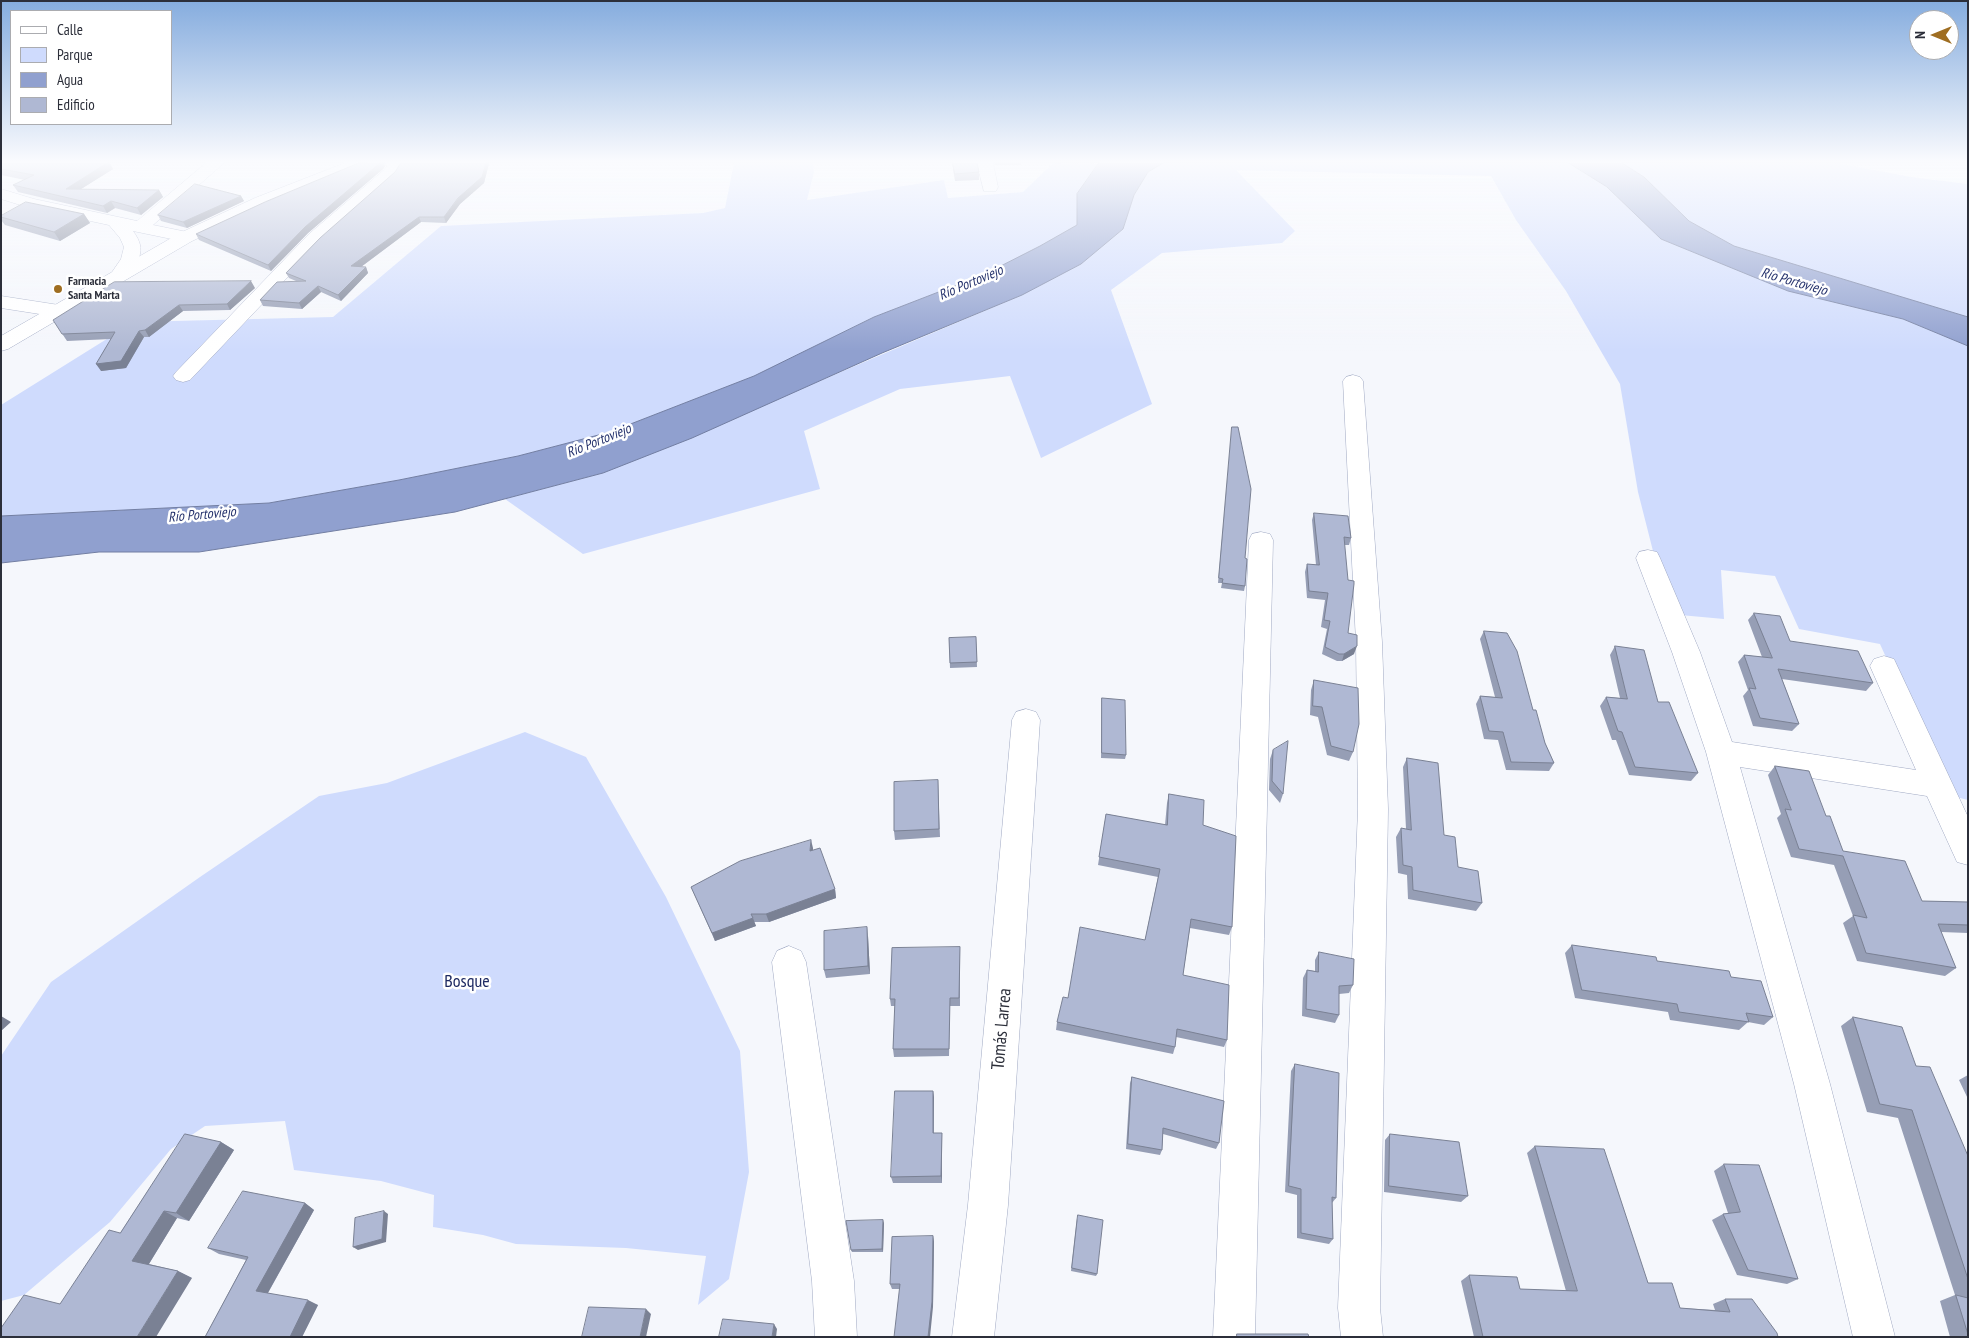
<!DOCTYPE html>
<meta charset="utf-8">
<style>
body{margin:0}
#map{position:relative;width:1969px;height:1338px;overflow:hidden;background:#f5f7fc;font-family:"PT Sans Narrow",sans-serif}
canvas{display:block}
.frame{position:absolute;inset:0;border:2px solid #2c2f3a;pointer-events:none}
.legend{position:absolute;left:10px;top:10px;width:162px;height:115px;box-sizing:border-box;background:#fff;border:1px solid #abacb0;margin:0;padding:6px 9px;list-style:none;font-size:15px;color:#2c2f3a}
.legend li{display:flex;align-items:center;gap:10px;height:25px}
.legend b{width:25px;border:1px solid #abacb0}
.north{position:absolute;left:1909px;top:10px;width:50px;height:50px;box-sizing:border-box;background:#fff;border:1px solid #abacb0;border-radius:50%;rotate:270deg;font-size:14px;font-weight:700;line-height:20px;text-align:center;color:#2c2f3a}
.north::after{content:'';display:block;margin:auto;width:18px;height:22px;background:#9f6e22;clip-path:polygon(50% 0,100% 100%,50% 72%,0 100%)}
</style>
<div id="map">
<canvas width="1969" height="1338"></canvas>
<div class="frame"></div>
<ul class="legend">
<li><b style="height:6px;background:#fff"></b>Calle</li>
<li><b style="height:14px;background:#cfdbfd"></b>Parque</li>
<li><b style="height:14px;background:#90a0cf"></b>Agua</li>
<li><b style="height:14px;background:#afb8d3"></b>Edificio</li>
</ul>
<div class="north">N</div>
</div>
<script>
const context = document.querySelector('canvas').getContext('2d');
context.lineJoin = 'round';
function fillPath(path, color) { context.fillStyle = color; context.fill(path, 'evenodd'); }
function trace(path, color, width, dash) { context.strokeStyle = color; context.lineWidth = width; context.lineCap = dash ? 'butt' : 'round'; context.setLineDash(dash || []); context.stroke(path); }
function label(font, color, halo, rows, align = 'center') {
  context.font = font + ' "PT Sans Narrow",sans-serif'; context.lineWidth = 5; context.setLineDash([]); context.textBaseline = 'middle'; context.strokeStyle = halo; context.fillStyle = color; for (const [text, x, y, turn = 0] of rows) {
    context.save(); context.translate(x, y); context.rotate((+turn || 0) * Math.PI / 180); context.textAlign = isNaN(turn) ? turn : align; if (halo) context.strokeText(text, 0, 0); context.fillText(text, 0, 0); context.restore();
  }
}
const green = new Path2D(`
 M734,163H813L814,172L807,200L944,180L948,198L1023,192L1053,163L1098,164L1077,194V225L1040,246L985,274L874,317L754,376L610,432L518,456L399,480L269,503L1,516V405L134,322L333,317L441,226L703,213L725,208Z
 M1163,163H1569L1607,187L1661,239L1788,291L1903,319L1968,346V800L1948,795L1880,644L1799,629L1775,576L1721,570L1724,619L1669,614L1638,492L1620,384L1566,291L1516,220L1491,176L1236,170L1295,231L1282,243L1162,253L1111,290L1152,404L1041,458L1010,376L900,389L804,431L820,489L583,554L505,499L603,473L1022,295L1081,264L1123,229L1134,195L1148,172Z
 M1622,163H1837L1911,177L1968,184V317L1734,246L1689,221L1644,177Z
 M525,732L586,757L666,897L740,1051L749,1172L729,1279L698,1305L706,1256L626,1248L516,1244L483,1235L433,1227L434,1195L381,1181L294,1170L285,1121L205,1126L171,1149L110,1222L24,1295L1,1301V1056L51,982L200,877L319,796L387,783Z`);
const water = new Path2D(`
 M1099,163H1163L1148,172L1134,195L1123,229L1081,264L1022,295L882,353L692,438L603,473L455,512L199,552H99L1,563V516L269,503L399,480L518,456L610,432L754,376L874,317L985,274L1040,246L1077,225V194Z
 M1569,163H1622L1644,177L1689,221L1734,246L1968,317V346L1903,319L1788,291L1661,239L1607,187Z`);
const street = new Path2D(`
 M206,163H224L153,225L192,233L195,237L192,241L186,242L133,231C148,251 138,261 126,279L119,281L112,279L110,275L121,259L124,247L120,238L109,225L30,208L1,199V189L34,199L137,221Z
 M385,163H401L403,166L396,176L321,242L190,380L183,382L176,380L173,376L176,372L309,234L384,170L387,166Z
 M977,163H993L998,187L996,191H984Z
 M1,296L59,305L66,307L69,311L66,315L59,317L1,308Z
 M1353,375L1360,377L1363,381L1382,642L1388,809L1380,1308L1383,1337H1341L1338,1308L1358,809L1356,642L1343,381L1346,377Z
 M1261,532L1270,534L1273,540L1255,1337H1213L1249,540L1252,534Z
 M1648,550L1657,552L1660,558L1700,652L1732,742L1916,770L1870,666L1874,659L1884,656L1894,659L1968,817V865L1957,862L1927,796L1740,767L1830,1084L1895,1337H1853L1794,1084L1706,752L1672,652L1636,558L1639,552Z
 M1026,709L1036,712L1040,720L1008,1205L994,1337H952L968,1205L1012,720L1016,712Z
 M789,946L801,951L806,962L854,1281L857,1337H815L812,1281L772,962L777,951Z`);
const secondary = new Path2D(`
 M345,163H368L366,166L267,206L192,241L8,349L1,351V336L180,233L255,198Z`);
const wall = new Path2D(`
 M1,163L113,169L81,189L159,190L163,197L141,215L115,208L107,213L18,192L13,185L25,180L1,175Z
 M401,163H489L484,183L460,204L446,223L421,222L361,267H366L368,273L341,301L321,292L302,309L263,306L260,300L296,281L289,278L286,273L395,172Z
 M952,163H977L979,172V180L955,181Z
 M994,163H1021V165H995Z
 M385,166L383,169L308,233L271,271L199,240L196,234Z
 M241,196L244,201L187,228L161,221L158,215Z
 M84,214L90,223L60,241L5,225L1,220V216Z
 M255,288L230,310L183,311L149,337H144L126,368L101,371L111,339L67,341L53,320Z
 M1232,427L1245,558V586L1244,591L1221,588L1222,583H1218Z
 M1314,513L1351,538L1349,545H1344L1348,633L1354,654L1342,661H1337L1322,654L1327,629L1321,627L1325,600L1307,598L1305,572L1307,564L1316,565L1312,520Z
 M1754,613L1790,641L1873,683L1866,691L1782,679L1799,724L1792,731L1753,726L1743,696L1748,690L1738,662L1744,655L1762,657L1748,620Z
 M1484,631L1533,710L1545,743L1554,763L1549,771L1506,770L1498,740L1484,739L1476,704L1480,696L1495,697L1480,639Z
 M976,637L977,667L950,668L949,638Z
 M1615,646L1658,702L1698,773L1691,781L1629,775L1616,740H1612L1600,706L1606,697L1620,698L1610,655Z
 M1314,680L1353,752L1349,761L1327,755L1318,717L1310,715L1311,690Z
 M1102,698L1126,755L1125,759L1101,758Z
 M1273,750L1283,794L1280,803L1269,790L1270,759Z
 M1407,758L1458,867L1482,903L1476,911L1408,899L1407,875L1398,873L1396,837L1401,828L1406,829L1403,767Z
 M1775,766L1826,816L1843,851L1922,901L1968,902V933L1941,932L1956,968L1945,976L1857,961L1843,923L1853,916L1834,865L1791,857L1777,818L1781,814L1768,775Z
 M938,780L940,837L895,840L894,831Z
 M1169,794L1203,825L1232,927L1229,935L1190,928L1183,975L1227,1040L1224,1047L1176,1037L1175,1047L1173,1054L1056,1030L1057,1022L1068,998L1145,940L1158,877L1098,865L1106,814L1165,825L1167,803Z
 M813,848V850L835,889L836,898L769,922H754L756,926L715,941L691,887Z
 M868,936L870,974L826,978L824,970Z
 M1572,945L1731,977L1773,1017L1764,1025L1748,1022L1739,1030L1670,1020L1668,1012L1575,998L1565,953Z
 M960,947V1006H950L949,1056L894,1057L893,1049L895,1006H891L890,999Z
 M1319,952L1353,985L1349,993L1339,994V1015L1335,1023L1302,1016L1303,978L1307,970L1315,971V960Z
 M1853,1017L1916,1066L1968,1156V1337H1950L1940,1301L1955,1295L1898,1118L1867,1112L1841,1026Z
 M1295,1064L1336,1198L1332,1203L1333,1239L1329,1244L1297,1238V1195L1285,1192L1291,1071Z
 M1968,1075V1099L1959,1080Z
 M1132,1077L1219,1143L1216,1149L1163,1134L1162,1150L1160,1155L1126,1149L1130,1083Z
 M933,1091L934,1098V1133H942V1183H893L891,1177Z
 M1390,1134L1468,1196L1461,1202L1384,1192L1385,1140Z
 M221,1142L234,1150L189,1221L177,1218L149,1264L178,1271L192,1278L60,1304L120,1233Z
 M1535,1146L1648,1283L1680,1308L1715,1310L1713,1304L1725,1299L1778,1337H1474L1461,1281L1469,1275L1520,1289L1566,1291L1527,1153Z
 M1724,1164L1798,1279L1787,1284L1737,1275L1712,1220L1723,1214L1728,1213L1714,1171Z
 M305,1203L314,1210L268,1293L318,1305L302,1337H205L246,1260L219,1254L208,1248Z
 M1077,1218L1097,1274L1096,1276L1071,1271Z
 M884,1223L883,1252H852L851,1250Z
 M933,1236L934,1242L933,1307L899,1289H892L890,1284Z`);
const shadedWall = new Path2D(`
 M107,163H110L113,169L70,196L66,189Z
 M380,163H384L385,166L383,169L308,233L271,271L268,265L305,227Z
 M486,163H489L484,183L460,204L446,223L444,217Z
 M159,190L163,197L141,215L137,208Z
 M241,196L244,201L187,228L183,222Z
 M111,201L115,208L107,213L103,206Z
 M84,214L90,223L60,241L54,232Z
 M419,217L421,222L354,272L351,266Z
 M366,267L368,273L341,301L338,295Z
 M251,281L255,288L230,310L227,304Z
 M318,286L321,292L302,309L299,303Z
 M179,305L183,311L149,337L145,330Z
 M139,331L144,337L126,368L101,371L96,364Z
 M1357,646L1354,654L1342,661L1344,654Z
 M811,840L813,848L812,859L810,851Z
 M835,889L836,898L769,922L766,914Z
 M753,918L756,926L715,941L712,933Z
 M867,927L868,936L870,974L868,966Z
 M1,1016L11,1022L1,1031Z
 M933,1091L934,1098L933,1140Z
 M942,1133V1183L941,1176Z
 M221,1142L234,1150L189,1221L176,1213Z
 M305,1203L314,1210L266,1296L256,1291Z
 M164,1211L177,1218L147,1267L132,1261Z
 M384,1211L388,1214L386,1242L358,1250L353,1247Z
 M883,1220L884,1223L883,1252L882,1249Z
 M933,1236L934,1242L933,1307L930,1337H928Z
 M178,1271L192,1278L156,1337H137Z
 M308,1300L318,1305L302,1337H290Z
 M646,1309L651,1314L646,1337H640Z
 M774,1324L777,1329L776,1337H772Z`);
const building = new Path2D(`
 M1,163H107L66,189L159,190L137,208L111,201L103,206L13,185L34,175L1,169Z
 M359,163H380L305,227L268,265L196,234L265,202Z
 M401,163H486L482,177L458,198L444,217H419L351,266L366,267L338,295L318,286L299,303L260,300L277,282L306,281L286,273L320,238L395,172Z
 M953,163H977L979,172L955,174Z
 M195,184L241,196L183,222L158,215Z
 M26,202L84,214L54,232L1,217V216Z
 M251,281L227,304L179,305L145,330L139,331L121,361L96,364L115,332L62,334L53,320L114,282Z
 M1232,427H1238L1251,489L1245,558L1247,559L1245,586L1222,583L1223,579L1219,578Z
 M1314,513L1348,516L1351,538L1344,537L1348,580L1354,581V584L1348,633L1357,635V646L1344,654H1339L1325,647L1330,621L1324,620L1328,593L1309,591L1307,564L1319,565Z
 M1754,613L1780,616L1790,641L1858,651L1873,683L1778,669L1799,724L1760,718L1749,688L1756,689L1744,655L1772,658Z
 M1484,631L1507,633L1517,651L1533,710H1536L1545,743L1554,763L1511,762L1503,732L1489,731L1480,696L1502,698Z
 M976,637L977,662L950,663L949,638Z
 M1615,646L1644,650L1658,702H1669L1698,773L1635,767L1622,732L1618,731L1606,697L1627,699Z
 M1314,680L1358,688L1359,724L1353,752L1331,746L1322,707L1313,706Z
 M1102,698L1125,700L1126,755L1102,753Z
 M1288,741L1283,794L1272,781L1273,750Z
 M1407,758L1438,763L1444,835L1455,837L1458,867L1478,871L1482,903L1413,890L1412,867L1403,865L1401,828L1411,830Z
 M1775,766L1809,771L1826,816H1830L1843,851L1905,861L1922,901L1968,902V925L1938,924L1956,968L1866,953L1853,915L1867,918L1843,856L1799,849L1785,809L1791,810Z
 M938,780L939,829L894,831V782Z
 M1169,794L1204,800L1203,825L1236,836L1232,927L1191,919L1183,975L1229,985L1227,1040L1177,1029L1175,1047L1057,1022L1063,997L1068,998L1080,927L1145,940L1160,869L1099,857L1106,814L1167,825Z
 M811,840L810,851L820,848L835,889L766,914H751L753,918L712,933L691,887L740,861Z
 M867,927L868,966L824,970V931Z
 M1572,945L1656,957L1657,961L1729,971L1731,977L1761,981L1773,1017L1746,1013L1749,1022L1679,1012L1677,1004L1582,990Z
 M960,947L959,998H950L949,1049H893L895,999H890L892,948Z
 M1319,952L1354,959L1353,985L1339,986V1015L1306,1009L1307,970L1318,972Z
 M1853,1017L1902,1027L1916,1066L1930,1067L1968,1156V1279L1912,1110L1880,1104Z
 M1295,1064L1339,1073L1336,1198L1332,1197L1333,1239L1301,1233V1189L1289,1186Z
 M1132,1077L1224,1101L1219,1143L1163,1128L1162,1150L1128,1144Z
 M895,1091H933V1133H942L941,1176L891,1177Z
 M185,1134L221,1142L176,1213L164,1211L132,1261L178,1271L137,1337H1V1328L24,1295L60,1304L109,1230L120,1233Z
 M1390,1134L1459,1142L1468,1196L1389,1186Z
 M1535,1146L1604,1149L1648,1283H1672L1680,1308L1730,1312L1725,1299H1752L1777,1333L1778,1337H1483L1469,1275L1517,1277L1520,1289L1577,1291Z
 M1724,1164L1759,1165L1798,1279L1748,1270L1723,1214L1740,1212Z
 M243,1191L305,1203L256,1291L308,1300L290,1337H205L248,1257L208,1248Z
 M384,1211L382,1239L353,1247L355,1218Z
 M1078,1215L1103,1220L1097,1274L1072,1268Z
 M883,1220L882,1249L851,1250L846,1221Z
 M933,1236L932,1302L928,1337H894L900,1284H890L892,1237Z
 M1956,1295L1968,1298V1334Z
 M589,1307L646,1309L640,1337H582Z
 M723,1319L774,1324L772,1337H719Z
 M1237,1334H1308L1309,1337H1237Z`);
const markers = [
 [58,289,5,"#9f6e22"]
];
const farPoinames = [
 ["Farmacia",68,282],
 ["Santa Marta",68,296]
];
const farWaternames = [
 ["Río Portoviejo",1794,282,16],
 ["Río Portoviejo",971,283,-23],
 ["Río Portoviejo",599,441,-22],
 ["Río Portoviejo",202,515,-5]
];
const nearParknames = [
 ["Bosque",467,982]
];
const nearStreetnames = [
 ["Tomás Larrea",1002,1029,-85]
];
fillPath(green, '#cfdbfd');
fillPath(water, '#90a0cf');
trace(water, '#727ea2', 1);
trace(street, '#a0a9c3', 1);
trace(secondary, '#a0a9c3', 1);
fillPath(street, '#fff');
fillPath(secondary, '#fff');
fillPath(wall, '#969eb5');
fillPath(shadedWall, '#7a8194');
fillPath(building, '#afb8d3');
trace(building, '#7a8194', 1);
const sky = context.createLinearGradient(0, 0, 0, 351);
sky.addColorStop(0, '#85acde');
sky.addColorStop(0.46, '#fafbfe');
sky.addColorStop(1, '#fafbfe00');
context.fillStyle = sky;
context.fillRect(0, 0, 1969, 351);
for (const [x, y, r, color] of markers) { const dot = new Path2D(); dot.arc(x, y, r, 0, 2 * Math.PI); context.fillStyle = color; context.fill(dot); trace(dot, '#fff', 2); }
label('bold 12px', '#2c2f3a', '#fff', farPoinames, 'left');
label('italic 14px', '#25326c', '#fff', farWaternames);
label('18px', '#1d2962', '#fff', nearParknames);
label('18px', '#2c2f3a', '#fff', nearStreetnames);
</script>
